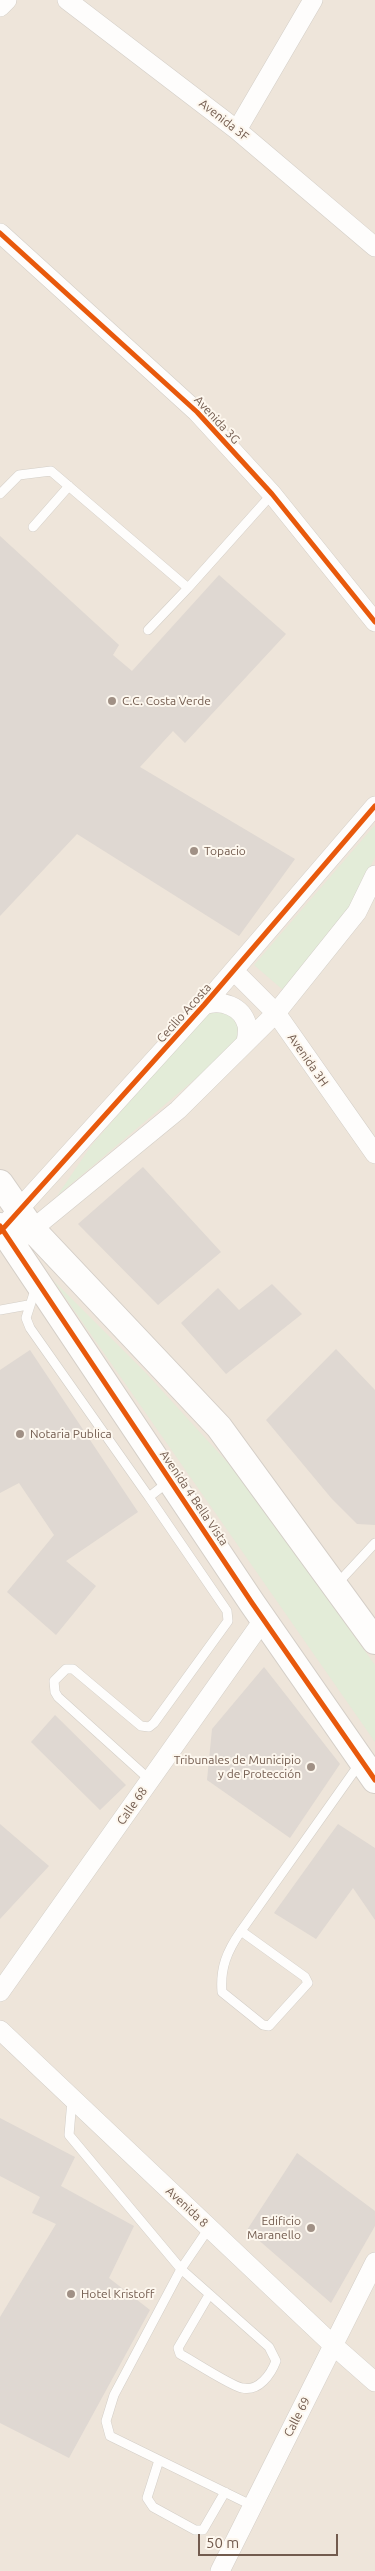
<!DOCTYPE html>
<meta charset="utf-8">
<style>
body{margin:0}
#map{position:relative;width:375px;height:2571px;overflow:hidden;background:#f6f2ec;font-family:Ubuntu,sans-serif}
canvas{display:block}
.scale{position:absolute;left:198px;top:2534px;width:140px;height:22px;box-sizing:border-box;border:2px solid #725b4e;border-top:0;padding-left:6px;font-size:15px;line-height:18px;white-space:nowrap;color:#725b4e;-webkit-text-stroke:4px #fdf7ee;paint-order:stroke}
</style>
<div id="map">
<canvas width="375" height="2571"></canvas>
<div class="scale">50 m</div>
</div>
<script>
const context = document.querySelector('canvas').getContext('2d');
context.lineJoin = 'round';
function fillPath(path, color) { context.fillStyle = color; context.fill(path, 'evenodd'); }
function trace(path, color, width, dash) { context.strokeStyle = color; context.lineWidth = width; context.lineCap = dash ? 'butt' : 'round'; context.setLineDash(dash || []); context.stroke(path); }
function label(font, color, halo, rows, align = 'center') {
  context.font = font + ' Ubuntu,sans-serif'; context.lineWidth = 4; context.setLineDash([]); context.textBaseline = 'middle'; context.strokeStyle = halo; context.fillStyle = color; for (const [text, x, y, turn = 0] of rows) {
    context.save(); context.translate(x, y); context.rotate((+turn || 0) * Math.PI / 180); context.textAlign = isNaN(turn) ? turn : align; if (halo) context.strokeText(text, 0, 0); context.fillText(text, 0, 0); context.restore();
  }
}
const residential = new Path2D(`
 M0,0H375V2571H0Z`);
const green = new Path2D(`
 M375,825V857L350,908L283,990L254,965Z
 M228,1011L238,1022L240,1041L57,1196L91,1146L206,1014Z
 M53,1280L145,1372L239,1475L375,1665V1742Z`);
const building = new Path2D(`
 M0,536L119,645L113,655L132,671L219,575L286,634L185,743L173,731L140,767L295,859L239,936L77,834L0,916Z
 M143,1167L221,1252L158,1305L78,1224Z
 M272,1284L302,1314L226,1374L181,1323L218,1288L239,1310Z
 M336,1349L375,1390V1525L357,1524L332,1499L266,1420Z
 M30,1350L138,1512L66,1561L96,1586L56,1635L7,1592L54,1535L19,1483L0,1493V1370Z
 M264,1667L340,1764L290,1838L207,1780L212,1729Z
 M55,1715L126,1785L100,1810L31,1742Z
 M0,1824L49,1866L0,1919Z
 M338,1824L375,1848V1920L353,1888L316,1939L274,1913Z
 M0,2118L75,2157L61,2186L134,2226L109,2278L150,2310L69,2458L0,2423V2317L56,2224L32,2213L40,2197L0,2176Z
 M297,2153L375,2211V2226L331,2303L247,2230Z`);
const lane = new Path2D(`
 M0,494L19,475L51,471L188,588L272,494
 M33,527L69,486
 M148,630L188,588
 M36,1287L26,1318L30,1328L149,1497
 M0,1310L28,1305
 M336,1585L375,1543
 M150,1780L58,1697L55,1692L54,1681L66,1669H73L141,1726L149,1727L154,1723L228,1621L227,1611L149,1497L168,1482
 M241,1931L305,1977L308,1983L269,2026L263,2025L222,1992C220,1968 227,1951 241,1931L360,1763
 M72,2100L69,2135L181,2269L269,2347L276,2361C271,2374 259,2392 242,2388C231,2386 193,2361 180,2354L178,2348L209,2295
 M209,2228L181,2269L114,2395L106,2421L110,2436L253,2506
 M159,2460L147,2498L153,2507L195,2530H203L225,2492`);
const street = new Path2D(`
 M67,0L237,130L375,247
 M0,7L7,0
 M237,130L313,0
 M0,233L197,412L272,494L375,622
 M234,971L276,1013L375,1154
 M204,1005C221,999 242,1006 247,1025C248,1030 247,1037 246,1042
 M10,1219L204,1005L375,806
 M23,1237L178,1110L276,1013L357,912L375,875
 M0,1992L264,1619
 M0,2030L333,2345L375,2382
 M220,2571L375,2262`);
const secondary = new Path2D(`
 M0,1183L32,1229L219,1427L375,1641
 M0,1226L252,1603L375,1780`);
const cycleway = new Path2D(`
 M0,233L197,412L272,494L375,622
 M0,1226L252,1603L375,1780
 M0,1232L204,1005L375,806`);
const markers = [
 [112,701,5,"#a09085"],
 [194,851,5,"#a09085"],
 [20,1434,5,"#a09085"],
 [311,1767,5,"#a09085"],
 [311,2228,5,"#a09085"],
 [71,2294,5,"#a09085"]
];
const streetNames = [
 ["Avenida 3F",224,120,38],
 ["Avenida 3G",217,420,47],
 ["Cecilio Acosta",184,1013,-48],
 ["Avenida 3H",308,1060,55],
 ["Avenida 4 Bella Vista",194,1498,56],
 ["Calle 68",132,1806,-55],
 ["Avenida 8",187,2207,43],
 ["Calle 69",297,2417,-63]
];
const poiNames = [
 ["C.C. Costa Verde",122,701],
 ["Topacio",204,851],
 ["Notaria Publica",30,1434],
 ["Tribunales de Municipio",301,1760,"right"],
 ["y de Protección",301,1774,"right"],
 ["Edificio",301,2221,"right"],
 ["Maranello",301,2235,"right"],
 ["Hotel Kristoff",81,2294]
];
fillPath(residential, '#eee5da');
fillPath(green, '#e3ecd8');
fillPath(building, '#dfd8d2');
trace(lane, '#d3cec7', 10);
trace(street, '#d3cec7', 20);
trace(secondary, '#d4cec7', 28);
trace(lane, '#fefdfc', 9);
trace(street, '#fefdfc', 19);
trace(secondary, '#fefdfc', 26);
trace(cycleway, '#e8590c', 5);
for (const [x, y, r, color] of markers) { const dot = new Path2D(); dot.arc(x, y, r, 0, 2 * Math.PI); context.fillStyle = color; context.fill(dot); trace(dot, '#fdf7ee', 2); }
label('12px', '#725b4e', '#fdf7ee', streetNames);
label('12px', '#725b4e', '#fdf7ee', poiNames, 'left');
</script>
